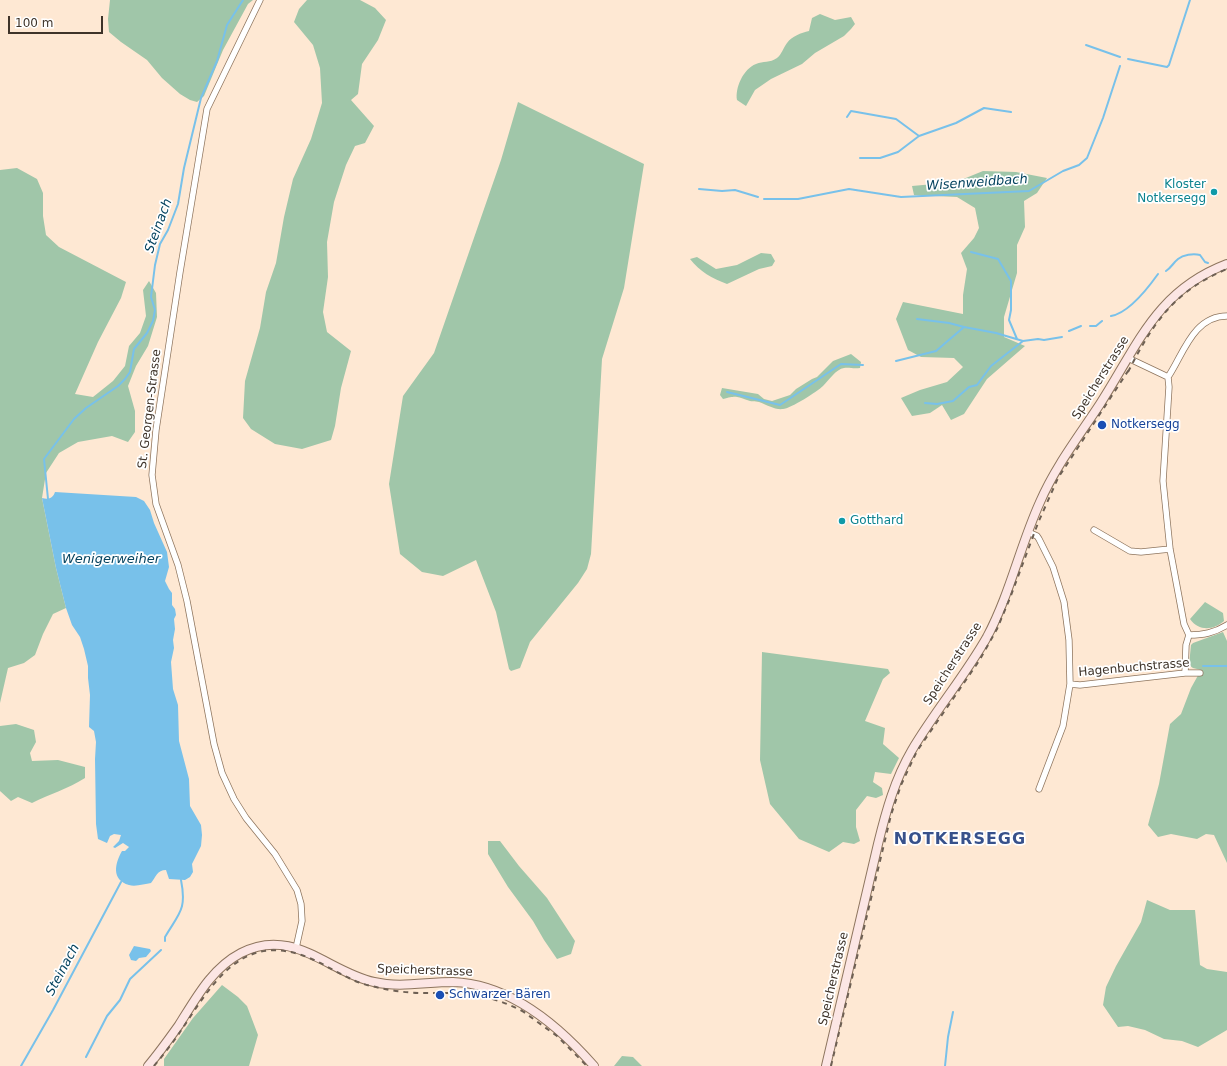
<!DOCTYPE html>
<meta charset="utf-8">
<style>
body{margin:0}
#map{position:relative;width:1227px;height:1066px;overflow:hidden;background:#fee8d3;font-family:"DejaVu Sans",sans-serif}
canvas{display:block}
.scale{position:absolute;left:8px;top:16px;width:95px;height:18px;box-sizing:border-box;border:2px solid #3e3329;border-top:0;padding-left:5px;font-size:12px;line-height:14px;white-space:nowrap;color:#3e3329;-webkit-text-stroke:3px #fff;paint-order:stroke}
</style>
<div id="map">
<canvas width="1227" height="1066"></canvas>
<div class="scale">100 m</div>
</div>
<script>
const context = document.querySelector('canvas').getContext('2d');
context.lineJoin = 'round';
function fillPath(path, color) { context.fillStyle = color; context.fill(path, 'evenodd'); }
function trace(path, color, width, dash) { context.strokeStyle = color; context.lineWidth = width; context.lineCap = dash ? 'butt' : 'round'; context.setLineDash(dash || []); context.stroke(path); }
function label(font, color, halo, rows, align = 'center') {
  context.font = font + ' "DejaVu Sans",sans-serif'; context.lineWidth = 3.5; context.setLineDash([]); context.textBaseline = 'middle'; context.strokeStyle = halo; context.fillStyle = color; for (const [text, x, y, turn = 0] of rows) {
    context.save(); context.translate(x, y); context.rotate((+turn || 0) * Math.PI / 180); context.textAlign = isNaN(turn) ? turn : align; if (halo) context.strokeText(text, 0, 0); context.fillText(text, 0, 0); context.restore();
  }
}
const green = new Path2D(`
 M110,0H253L248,4L223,50L204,96L197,102L190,100L180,94L162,78L147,60L121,42L109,32L108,19Z
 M307,0H360L375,8L386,20L378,40L362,64L358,94L351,100L374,126L365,143L355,146L346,165L334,202L327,242L328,277L323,312L327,332L351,351L341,388L335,426L331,440L302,449L275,444L251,429L243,418L245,381L260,328L266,292L276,263L284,217L293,179L311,139L322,103L320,68L313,45L294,22L299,9Z
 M820,14L835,20L851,17L855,24L851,29L844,36L815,53L802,64L771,79L755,90L746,106L737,100C735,88 743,69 756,64C763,61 770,63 777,58C782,54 783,48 787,43C792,36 801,33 809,31L812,18Z
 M518,102L644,164L624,288L602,359L591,554L587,569L578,583L530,642L520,668L511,671L509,669L496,612L476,560L443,576L422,572L400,554L389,484L403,396L434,353L501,160Z
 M17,168L37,179L43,193V216L46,235L59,247L126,282L121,298L98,342L75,394L93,397L113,381L125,366L129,346L140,333L146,316L143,290L149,281L156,293L157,317L148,346L136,366L128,386L135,411V432L128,442L112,436L78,442L59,453L46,473L42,498L56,568L66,608L53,614L43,634L35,655L24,663L8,668L0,703V170Z
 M983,171L1016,172L1047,178L1037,193L1024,201L1025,227L1017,245V273L1004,317V337L1025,346L987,379L964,414L951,420L942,405L930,413L912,416L901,398L920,390L947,382L963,367L954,358L921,357L908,350L896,319L903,302L963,314V295L967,269L961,253L974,238L979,228L975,208L957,197L914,195L912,186L956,182Z
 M761,253L771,254L775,261L772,266L759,269L727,284C712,278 700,272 690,259L697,257L716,269L737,265Z
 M851,354L861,362L860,368C853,369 849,367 844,368C836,369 829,380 823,386C818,391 790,409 783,409C775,410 767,405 759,402C755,401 751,402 747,400C735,396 736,396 723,399L720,395L722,388L758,394L764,399L772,401L790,395L796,389L812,379L817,377L833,361Z
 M1205,602L1223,613L1224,621C1214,630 1199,632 1190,619Z
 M1223,632L1227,641V863L1214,835L1206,834L1197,839L1171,834L1158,837L1148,825L1159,784L1170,724L1181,714L1191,688L1201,670L1193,668L1189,665L1191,645L1193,643Z
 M762,652L888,669L890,673L883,679L865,721L885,728L883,744L899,758L891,774L875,772L873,782L882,788L883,795L876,798L867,796L856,810V827L860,841L854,844L843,842L829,852L799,839L770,804L760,760Z
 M16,724L34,730L36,742L30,753L32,761L58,760L85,767V778C68,789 50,794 32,803L18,797L11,801L0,791V726Z
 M488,841H500L519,866L547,898L575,941L571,954L557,959L544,940L533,921L508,887L488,854Z
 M1147,900L1170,910H1195L1200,965L1207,969L1227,972V1030L1198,1047L1182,1041L1164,1039L1145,1030L1128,1026L1118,1027L1103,1005L1106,987L1116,966L1141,922Z
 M222,985L238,997L247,1006L258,1035L249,1066H164V1059L193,1018Z
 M622,1056L633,1057L642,1066H614Z`);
const water = new Path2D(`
 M55,492L136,497L144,501L150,510L154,523L167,552L169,567L165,581L169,589L172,593V605L175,609L176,615L174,619L175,629L173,640L174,648L171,662L173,689L178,705L179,741L189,779L190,806L201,825L202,835L201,846L192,864L193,872L190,877L185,880L169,879L166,870C157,870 156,877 151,883C145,884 135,887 129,885C111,880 115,863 122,851H125L129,847L123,843L115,848L113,847L119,841L121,835L114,834L110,836L107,843L98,839L96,824L95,759L96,742L94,731L89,727L90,695L88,678V666L84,649L80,637L72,625L66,608L56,568L42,498C49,500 53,498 55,492Z
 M134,946L150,949L151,951L146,957L139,958L136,961L131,960L129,955Z`);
const stream = new Path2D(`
 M1086,45L1120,57
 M1128,59L1167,67L1169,65L1190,0
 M847,117L851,111L896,119L919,136L956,123L984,108L1011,112
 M860,158H880L898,152L919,136
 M699,189L722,191L735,190L758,197
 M764,199H798L849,189L901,197L1029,191L1063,171L1079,165L1087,158L1103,118L1120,66
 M971,252L998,259L1011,281V310L1009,320L1017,339
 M1166,271C1171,268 1173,263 1178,259C1183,255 1193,253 1200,255L1205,262L1208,263
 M1111,316C1129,313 1148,288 1158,274
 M917,319L949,323L964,327
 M1090,326H1096L1102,321
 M1069,331L1081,326
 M896,361L936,351L964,327L996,333L1023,341
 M727,392L780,405L841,364L863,365
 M925,403L937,404L953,401L969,387L977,385L991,366L1023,341L1038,339L1044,340L1062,337
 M48,499L44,459L74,419L86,408L118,386L125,379L130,372L134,349L147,333L153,321L155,310L151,297L155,265L160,244L168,230L178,204L184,168L201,98L217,61L227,25L243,0
 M1203,666H1227
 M165,941V937C179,913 187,910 181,880
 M86,1057L107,1016L120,1000L130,979L161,950
 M21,1066L53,1010L121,882
 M945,1066L948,1037L953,1012`);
const minor = new Path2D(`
 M260,0L207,109L180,272L156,430L152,475L156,504L178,565L187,601L214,744L222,773L234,799L246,818L275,854L297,890L301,904L302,921L296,948
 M1128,358L1168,377L1169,387L1163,481L1170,549L1184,624L1189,635L1186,645L1185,673
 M1168,377C1183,355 1193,316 1227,316
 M1094,530L1130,551L1141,552L1170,549
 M1028,532L1037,536L1039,539L1053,567L1064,602L1069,640L1070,684L1063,726L1039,789
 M1189,635C1203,635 1214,633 1227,625
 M1070,684L1080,685L1185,673H1200`);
const secondary = new Path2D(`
 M148,1066C159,1053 169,1039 179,1025C196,998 212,968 241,953C293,926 328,972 374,982C400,988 426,982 453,982C510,984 558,1025 594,1066
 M826,1066L878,844C886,811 895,779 912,750C935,711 965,676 987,637C1010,594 1020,546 1040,502C1055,467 1079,436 1100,404C1138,345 1156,291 1227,264`);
const rail = new Path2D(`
 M1128,372C1153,323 1174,291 1227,269
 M521,1010L557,1036L587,1066
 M154,1066C163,1055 172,1044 180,1032C208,991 237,935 298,954C316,959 332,970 349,978C362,985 376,987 390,990C412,994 432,993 454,993C479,993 504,1001 526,1013
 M831,1066L891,815L901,785L917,751L979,661L997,629L1010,598L1038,523L1058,478L1130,368`);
const markers = [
 [1214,192,4,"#0f9aa8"],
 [1102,425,5,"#1a4fb4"],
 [842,521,4,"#0f9aa8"],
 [440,995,5,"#1a4fb4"]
];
const cultureNames = [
 ["Kloster",1206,185],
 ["Notkersegg",1206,199],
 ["Gotthard",850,521,"left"]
];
const streetNames = [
 ["Speicherstrasse",1101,378,-58],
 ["St. Georgen-Strasse",150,409,-83],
 ["Speicherstrasse",953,664,-57],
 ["Hagenbuchstrasse",1134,668,-5],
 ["Speicherstrasse",425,971,2],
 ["Speicherstrasse",834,979,-77]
];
const transitNames = [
 ["Notkersegg",1111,425],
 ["Schwarzer Bären",449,995]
];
const waterNames = [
 ["Wisenweidbach",977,183,-4],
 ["Steinach",159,226,-70],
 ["Wenigerweiher",111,560],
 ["Steinach",63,970,-62]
];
const districtNames = [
 ["NOTKERSEGG",960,840]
];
fillPath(green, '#a0c6a9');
fillPath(water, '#78c1ea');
trace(stream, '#78c1ea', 2);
trace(minor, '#8e755e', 7);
trace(secondary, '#8e755e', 10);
trace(minor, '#fff', 5.5);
trace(secondary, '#fce6e4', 8);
trace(rail, '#6e6054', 2, [5, 5]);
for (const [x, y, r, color] of markers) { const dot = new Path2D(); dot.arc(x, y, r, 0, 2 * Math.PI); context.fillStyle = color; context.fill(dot); trace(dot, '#fff', 1.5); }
label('12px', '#0d838f', '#fff', cultureNames, 'right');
label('12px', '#3e3329', '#fff', streetNames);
label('12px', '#164399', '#fff', transitNames, 'left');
label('italic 13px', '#064460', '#fff', waterNames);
context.letterSpacing = '1px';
label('bold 16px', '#37518b', '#fff', districtNames);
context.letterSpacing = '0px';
</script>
